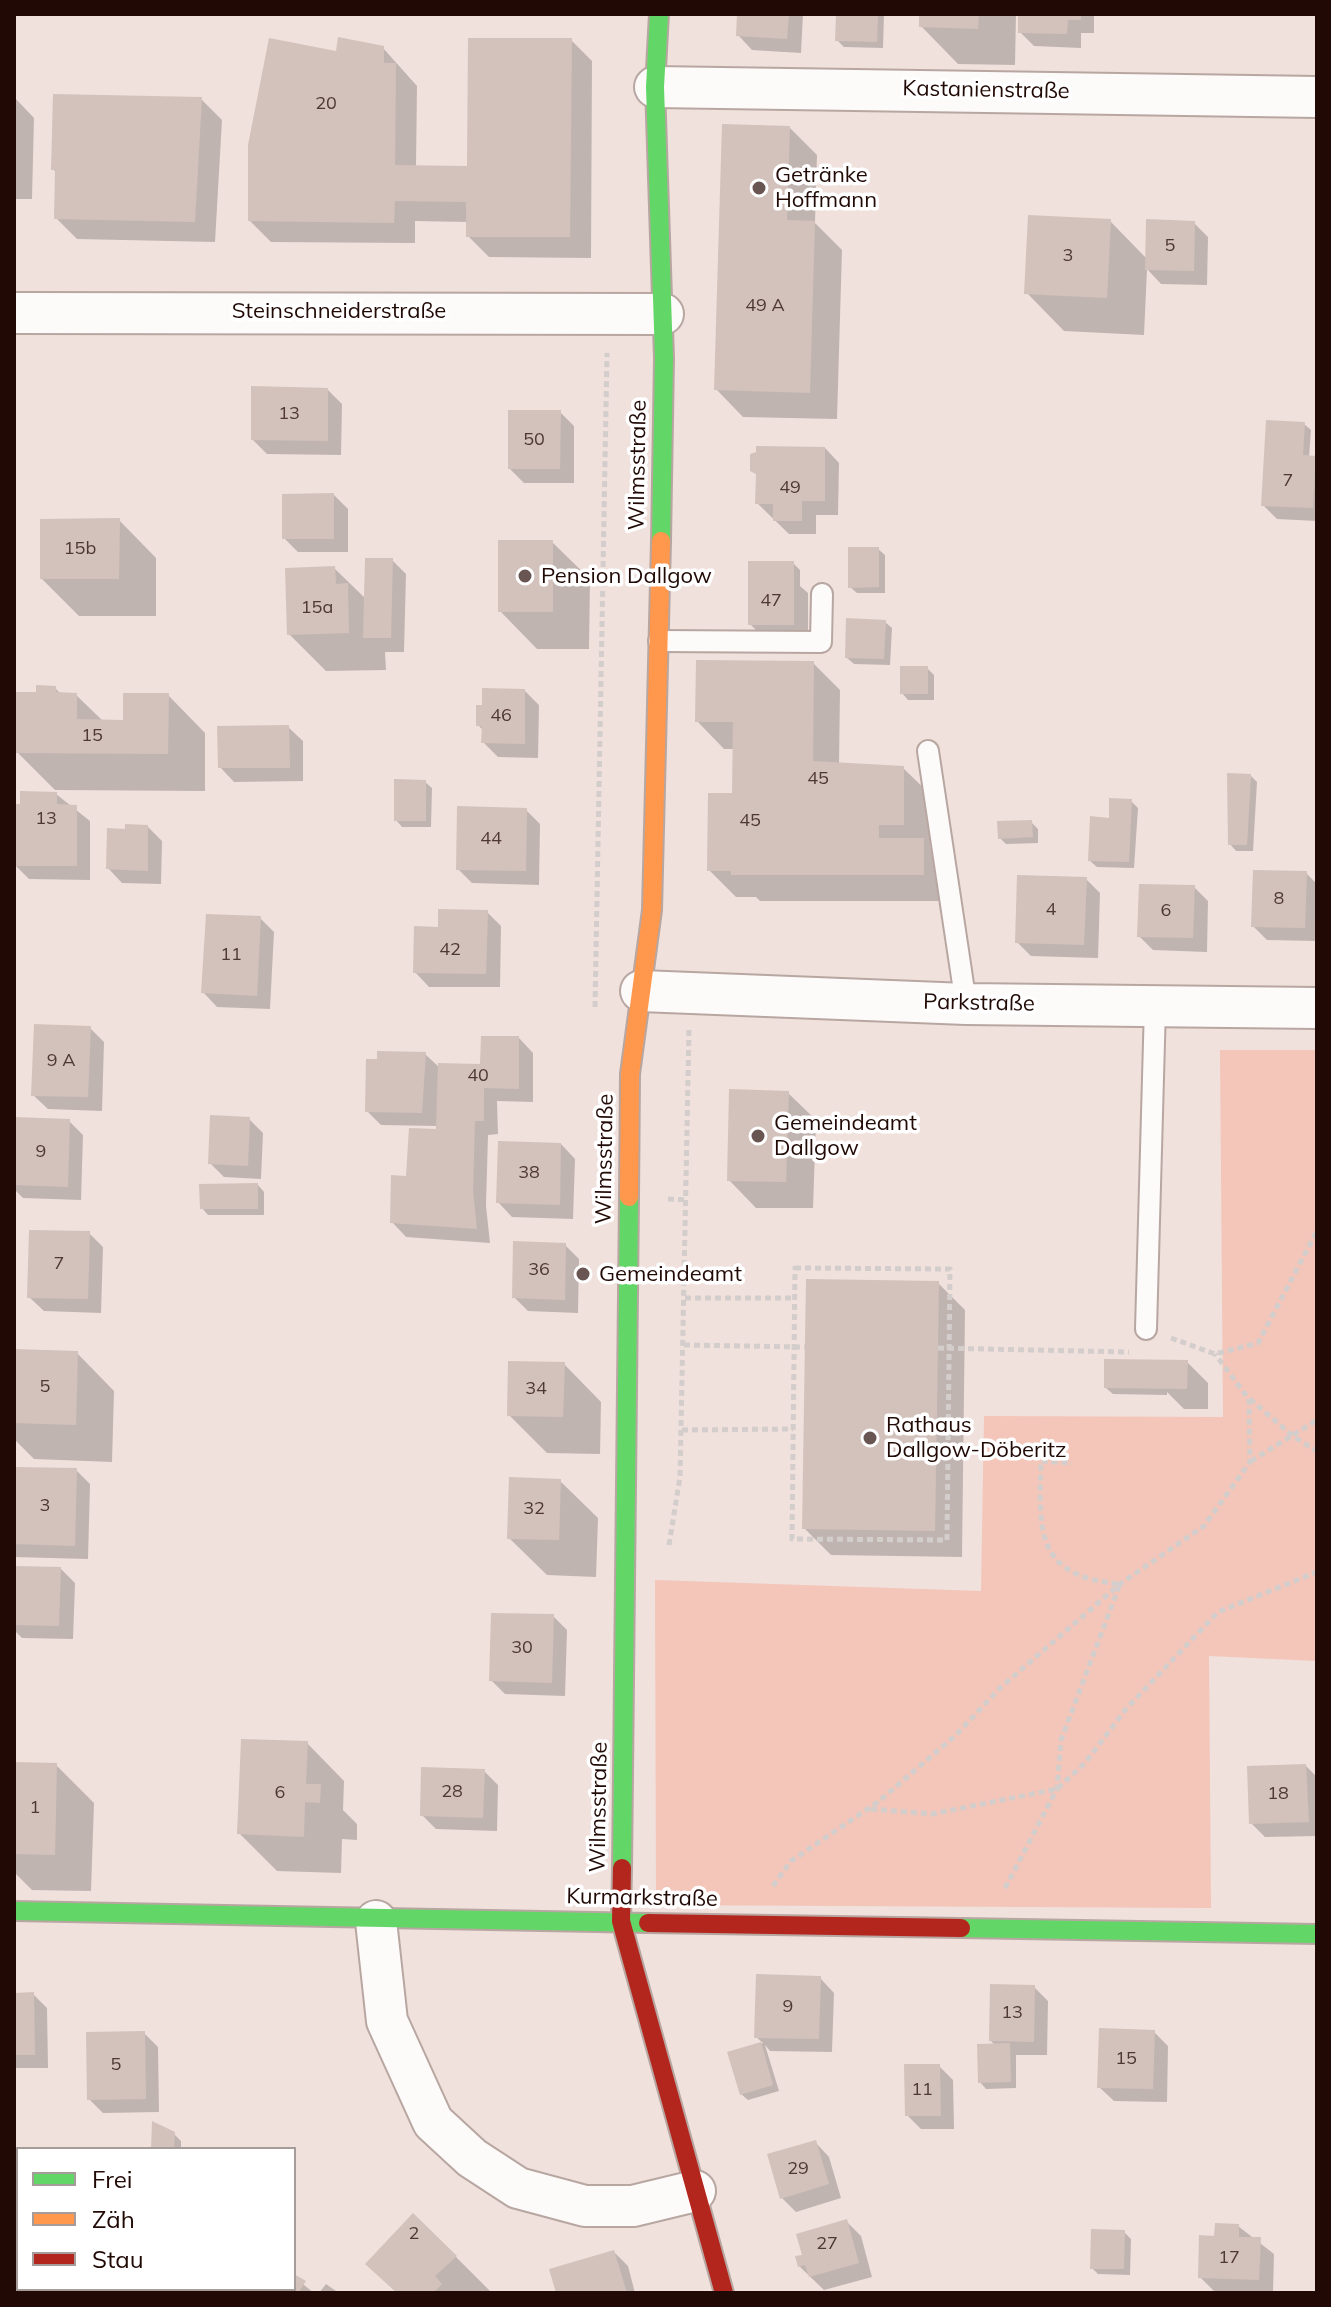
<!DOCTYPE html>
<meta charset="utf-8">
<style>
body{margin:0}
#map{position:relative;width:1331px;height:2307px;overflow:hidden;background:#f0e1dd;font-family:Mulish,sans-serif}
canvas{display:block}
.frame{position:absolute;inset:0;border:16px solid #210a06;pointer-events:none}
.legend{position:absolute;left:16px;top:2147px;width:280px;height:144px;box-sizing:border-box;background:#fff;border:2px solid #a69d9b;margin:0;padding:10px 14px;list-style:none;font-size:24px;color:#210a06}
.legend li{display:flex;align-items:center;gap:16px;height:40px}
.legend b{width:40px;border:2px solid #a69d9b}
</style>
<div id="map">
<canvas width="1331" height="2307"></canvas>
<div class="frame"></div>
<ul class="legend">
<li><b style="height:10px;background:#63d668"></b>Frei</li>
<li><b style="height:10px;background:#ff974d"></b>Zäh</li>
<li><b style="height:10px;background:#b3261e"></b>Stau</li>
</ul>
</div>
<script>
const context = document.querySelector('canvas').getContext('2d');
context.lineJoin = 'round';
function fillPath(path, color) { context.fillStyle = color; context.fill(path, 'evenodd'); }
function trace(path, color, width, dash) { context.strokeStyle = color; context.lineWidth = width; context.lineCap = dash ? 'butt' : 'round'; context.setLineDash(dash || []); context.stroke(path); }
function label(font, color, halo, rows, align = 'center') {
  context.font = font + ' Mulish,sans-serif'; context.lineWidth = 7; context.setLineDash([]); context.textBaseline = 'middle'; context.strokeStyle = halo; context.fillStyle = color; for (const [text, x, y, turn = 0] of rows) {
    context.save(); context.translate(x, y); context.rotate((+turn || 0) * Math.PI / 180); context.textAlign = isNaN(turn) ? turn : align; if (halo) context.strokeText(text, 0, 0); context.fillText(text, 0, 0); context.restore();
  }
}
const green = new Path2D(`
 M1220,1050H1317V1661L1209,1656L1211,1908L656,1905L655,1580L981,1591L984,1416L1223,1417Z`);
const shadow = new Path2D(`
 M739,14H803L801,53L752,50L738,35Z
 M838,14H884L883,48L844,47L837,40Z
 M921,14H1016L1015,65L958,64L921,26Z
 M1020,14H1094V33H1081V48L1034,46L1020,32Z
 M571,40L592,61L591,258L489,257L468,236V222L415,221V243L271,242L250,221L338,53L383,48L417,86L416,167L469,168Z
 M14,97L34,118L32,199H14Z
 M201,99L222,120L215,242L77,239L56,218L57,174L53,169Z
 M790,128L817,155L815,223L842,250L837,419L743,417L716,389Z
 M1110,221L1147,259L1194,223L1208,237L1207,285L1161,284L1147,269L1144,335L1064,331L1027,293Z
 M328,390L342,404L341,455L267,454L253,440Z
 M560,412L574,426V483H524L510,469Z
 M1304,424L1311,430L1309,458L1317,460V521L1277,519L1263,505Z
 M825,448L839,463L838,515H816V534H789L757,503Z
 M334,495L348,509V552H298L284,538Z
 M119,520L156,558V616H79L42,579Z
 M552,542L590,579L589,649H537L500,611Z
 M878,549L885,555V593H857L850,587Z
 M392,560L406,574L404,652H385L386,670L326,671L289,634L334,568L366,599Z
 M793,563L800,570V586L808,593V638H764L750,624Z
 M885,622L892,628L890,665L854,664L847,658Z
 M813,663L840,690L839,765L903,768L931,795L930,847L951,867L950,901H760L756,897H736L709,870L734,795L735,749H724L697,721Z
 M927,668L934,675V700H908L902,693Z
 M55,688L61,694L76,695L103,721L125,722L168,695L205,733V791L55,790L17,752L38,694Z
 M525,691L539,705L538,758L498,757L483,742L484,731L478,725Z
 M288,727L303,741V781L234,782L220,767Z
 M1251,776L1257,782L1253,851H1236L1230,844Z
 M425,782L432,788L431,827H402L396,820Z
 M56,794L90,821V880L29,879L15,865Z
 M1131,801L1138,808L1134,868L1097,867L1090,861L1111,820Z
 M526,810L540,824L539,885L472,883L458,869Z
 M1031,822L1038,829V843L1006,844L1000,838Z
 M148,827L162,841L161,884L122,883L108,868L127,831Z
 M1306,873L1317,884V941L1267,940L1253,926Z
 M1086,879L1100,893L1098,958L1031,956L1017,942Z
 M1194,887L1208,901L1207,952L1153,950L1139,936Z
 M487,912L501,926L500,987H429L415,972L440,929Z
 M260,918L274,932L270,1009L217,1007L203,992Z
 M90,1028L104,1042L102,1111L48,1109L33,1095Z
 M519,1038L533,1053V1102L497,1101L498,1134L488,1135L486,1206L490,1243L406,1237L392,1222L408,1179L438,1126L381,1125L367,1111L425,1054L440,1068L482,1066Z
 M788,1093L816,1120L813,1208H756L729,1180Z
 M14,1119L69,1121L83,1135L81,1200L23,1198L14,1189Z
 M249,1119L263,1133L261,1179L224,1177L210,1163Z
 M561,1144L575,1159L573,1219L512,1217L498,1202Z
 M258,1185L264,1192V1215H208L202,1208Z
 M89,1233L103,1247L101,1313L44,1311L29,1297Z
 M565,1245L579,1259L578,1313L528,1311L514,1297Z
 M938,1283L965,1310L962,1557L831,1555L804,1528Z
 M14,1351L77,1353L114,1391L112,1462L34,1459L14,1439Z
 M1187,1362L1208,1383V1409H1184L1167,1392V1395L1113,1394L1106,1388Z
 M564,1364L601,1402L600,1454L547,1453L509,1415Z
 M14,1469L76,1470L90,1484L88,1559L14,1557Z
 M560,1481L598,1518L596,1577L547,1575L509,1538Z
 M14,1568L61,1569L75,1583L73,1639L22,1638L14,1630Z
 M553,1616L567,1630L565,1696L505,1694L491,1680Z
 M307,1743L344,1781L343,1810L357,1824V1840L342,1839L341,1873L277,1871L239,1833Z
 M14,1764L56,1765L94,1803L91,1891L32,1890L14,1872Z
 M1306,1766L1317,1777V1836L1265,1837L1251,1823Z
 M484,1771L498,1785L497,1831L436,1829L422,1815Z
 M820,1978L834,1993L832,2052L770,2051L765,2045L779,2091L748,2100L741,2094L729,2053L763,2043L756,2037Z
 M1034,1987L1048,2001L1047,2055H1016V2088L986,2089L980,2082L996,2046L991,2041Z
 M33,1994L47,2008L48,2068H14V1995Z
 M1154,2032L1168,2046L1167,2102L1114,2101L1099,2087Z
 M144,2033L158,2047L159,2112L103,2113L89,2099Z
 M939,2066L953,2080L954,2129H921L907,2115Z
 M174,2134L181,2141V2149H153Z
 M815,2142L829,2157L841,2198L796,2212L782,2198Z
 M413,2216L456,2257L492,2293H397L367,2264Z
 M847,2222L861,2236L872,2277L824,2290L799,2266L804,2256Z
 M1238,2226L1274,2254L1273,2293L1214,2291L1200,2277L1216,2238Z
 M1124,2232L1131,2239L1130,2275L1098,2274L1092,2268Z
 M614,2252L628,2266L635,2293H558Z
 M294,2277L314,2293H249L252,2289H294Z
 M326,2284L339,2293H319Z`);
const building = new Path2D(`
 M737,14H789L787,39L736,36Z
 M836,14H878L877,42L835,41Z
 M919,14H979L978,29L919,27Z
 M1018,14H1081V20H1068L1067,34L1018,33Z
 M338,37L384,46V63H396L395,165L467,166L468,38H572L570,237H466V202L395,201L394,223L248,221V145L269,38L336,51Z
 M53,94L202,97L195,222L54,219L55,170H51Z
 M722,124L790,126L787,220L815,221L810,393L714,390Z
 M1028,215L1111,219L1107,298L1024,294Z
 M1146,219L1195,221L1194,271L1145,270Z
 M251,386L328,388V441L251,440Z
 M508,410H561L560,469H508Z
 M1266,420L1305,422L1303,455L1316,456L1313,508L1261,506Z
 M756,446L825,447V501H802V521H773V504H755L756,474L750,471V454L756,452Z
 M334,493V539H282V494Z
 M120,518L119,579H40V519Z
 M498,540H553V612H498Z
 M848,547H879V587L848,588Z
 M365,558H393L391,638H363Z
 M748,561H794V625H748Z
 M335,566L336,584L348,583L349,633L287,635L285,568Z
 M846,618L886,620L884,659L845,658Z
 M696,660L814,661L813,761L904,766V825H879V838H924V875H731V871H707L708,793H732L733,722H695Z
 M900,666H928V694H900Z
 M36,685L56,686V692L77,693V719L123,720V693H169L168,754L15,753L16,692H36Z
 M482,688L525,689V744L481,743L482,726H476V705H482Z
 M289,725L290,768H218L217,726Z
 M1227,773L1251,774L1247,845H1228Z
 M394,779L426,780V821H394Z
 M20,791L57,792V804L77,805V866H14L15,804H20Z
 M1109,798L1132,799L1129,862L1088,861L1090,816L1109,818Z
 M457,806L527,808L526,871L456,870Z
 M1032,820L1033,837L998,839L997,821Z
 M125,824L148,825V871L106,869L107,828L125,829Z
 M1253,870L1307,871L1305,928L1251,927Z
 M1017,875L1087,877L1084,945L1015,943Z
 M1139,884L1195,885L1193,938L1137,937Z
 M438,909L488,910L486,974L413,973L414,926L438,927Z
 M206,914L261,916L257,996L201,993Z
 M34,1024L91,1026L88,1097L31,1096Z
 M481,1036H519V1089L484,1088V1121H475L473,1191L477,1229L390,1223L391,1175L406,1176L409,1128L436,1129L438,1063L480,1064Z
 M377,1051L426,1052L422,1113L365,1112L366,1059H377Z
 M729,1089L789,1091L786,1182L727,1181Z
 M210,1115L250,1117L248,1166L208,1164Z
 M14,1117L70,1119L68,1187L14,1185Z
 M498,1141L561,1143L560,1205L496,1203Z
 M258,1183V1209H200L199,1184Z
 M29,1230L90,1231L88,1299L27,1298Z
 M513,1241L566,1243L565,1300L512,1298Z
 M806,1279L939,1281L935,1531L802,1529Z
 M14,1349L78,1351L76,1425L14,1423Z
 M1104,1359L1188,1360L1187,1389L1104,1388Z
 M508,1361L565,1362L563,1417L507,1416Z
 M14,1467L77,1468L75,1546L14,1544Z
 M509,1477L561,1479L559,1540L507,1539Z
 M14,1566L61,1567L59,1626L14,1625Z
 M491,1613L554,1614L552,1683L489,1681Z
 M241,1739L308,1741L306,1784H321L320,1803L305,1802L304,1837L237,1834Z
 M14,1762L57,1763L55,1855L14,1854Z
 M1306,1764L1309,1822L1249,1824L1247,1766Z
 M421,1767L485,1769L483,1818L420,1816Z
 M756,1974L821,1976L819,2039L754,2038Z
 M990,1984L1035,1985L1034,2042L989,2041Z
 M34,1992L35,2055H14V1993Z
 M1099,2028L1155,2030L1153,2089L1097,2088Z
 M145,2031L146,2099L87,2100L86,2032Z
 M761,2042L773,2085L740,2095L727,2052Z
 M1010,2043L1011,2082L978,2083L977,2044Z
 M904,2064H940L941,2116H905Z
 M152,2121L175,2132L174,2149H151Z
 M816,2140L829,2184L780,2199L767,2154Z
 M413,2213L457,2256L435,2276L442,2284L433,2293H397L365,2264Z
 M847,2219L859,2263L809,2277L805,2265L798,2267L795,2256L802,2255L796,2234Z
 M1215,2223L1239,2224V2237H1261L1259,2280L1198,2278L1199,2235L1214,2236Z
 M1091,2229L1125,2230L1124,2269H1090Z
 M614,2250L627,2293H556L549,2269Z
 M294,2274L306,2281L298,2293H247L250,2289H294Z
 M18,2288L56,2289L57,2293H14Z`);
const path = new Path2D(`
 M595,1007L607,353
 M668,1199L687,1200
 M795,1268L950,1269L947,1540L792,1539Z
 M685,1298H795
 M1171,1338L1215,1354L1258,1343L1317,1231
 M684,1345L805,1347
 M938,1348L1129,1352
 M1250,1399L1294,1437L1317,1451
 M682,1430L793,1429
 M1251,1461L1317,1420
 M669,1545L680,1477L689,1029
 M871,1809L932,1814L1057,1789L1085,1763L1126,1709L1218,1612L1317,1572
 M773,1886L791,1861L878,1802L956,1735L1000,1688L1120,1584L1204,1526L1250,1462L1249,1399L1215,1354
 M1005,1888L1057,1789L1061,1740L1120,1584C1035,1576 1039,1532 1041,1461L1072,1463`);
const lane = new Path2D(`
 M659,641L821,642L822,594
 M928,751L966,1004
 M1146,1329L1155,1006`);
const street = new Path2D(`
 M655,87L1317,97
 M14,313L663,314
 M641,991L966,1004L1317,1008
 M376,1921L387,2021L433,2122L472,2158L518,2188L585,2206H633L695,2191`);
const fast = new Path2D(`
 M659,14L655,87L664,358L661,541
 M622,1868L629,1197
 M14,1911L648,1923
 M961,1928L1317,1934`);
const slow = new Path2D(`
 M629,1197L630,1074L652,910L661,541`);
const jam = new Path2D(`
 M622,1868L621,1921L724,2293
 M648,1923L961,1928`);
const markers = [
 [759,188,8,"#695551"],
 [525,576,8,"#695551"],
 [758,1136,8,"#695551"],
 [583,1274,8,"#695551"],
 [870,1438,8,"#695551"]
];
const numberNames = [
 ["20",326,104],
 ["5",1170,246],
 ["3",1068,256],
 ["49 A",765,306],
 ["13",289,414],
 ["50",534,440],
 ["7",1288,481],
 ["49",790,488],
 ["15b",80,549],
 ["47",771,601],
 ["15a",317,608],
 ["46",501,716],
 ["15",92,736],
 ["45",818,779],
 ["13",46,819],
 ["45",750,821],
 ["44",491,839],
 ["8",1279,899],
 ["4",1051,910],
 ["6",1166,911],
 ["42",450,950],
 ["11",231,955],
 ["9 A",61,1061],
 ["40",478,1076],
 ["9",41,1152],
 ["38",529,1173],
 ["7",59,1264],
 ["36",539,1270],
 ["5",45,1387],
 ["34",536,1389],
 ["3",45,1506],
 ["32",534,1509],
 ["30",522,1648],
 ["28",452,1792],
 ["6",280,1793],
 ["18",1278,1794],
 ["1",35,1808],
 ["9",788,2007],
 ["13",1012,2013],
 ["15",1126,2059],
 ["5",116,2065],
 ["11",922,2090],
 ["29",798,2169],
 ["2",414,2234],
 ["27",827,2244],
 ["17",1229,2258]
];
const streetNames = [
 ["Kastanienstraße",986,90,1],
 ["Steinschneiderstraße",339,311],
 ["Wilmsstraße",638,465,-89],
 ["Parkstraße",979,1003,1],
 ["Wilmsstraße",605,1159,-89],
 ["Wilmsstraße",599,1807,-89],
 ["Kurmarkstraße",642,1898,1]
];
const poiNames = [
 ["Getränke",775,175],
 ["Hoffmann",775,200],
 ["Pension Dallgow",541,576],
 ["Gemeindeamt",774,1123],
 ["Dallgow",774,1148],
 ["Gemeindeamt",599,1274],
 ["Rathaus",886,1425],
 ["Dallgow-Döberitz",886,1450]
];
fillPath(green, '#f4c5b9');
fillPath(shadow, '#0003');
fillPath(building, '#d3c1bb');
trace(lane, '#b8a6a1', 24);
trace(street, '#b8a6a1', 44);
trace(fast, '#b8a6a1', 22);
trace(slow, '#b8a6a1', 22);
trace(jam, '#b8a6a1', 22);
trace(path, '#d3cdcc', 5, [6, 4]);
trace(lane, '#fdfafa', 20);
trace(street, '#fdfafa', 40);
trace(fast, '#63d668', 18);
trace(slow, '#ff974d', 18);
trace(jam, '#b3261e', 18);
for (const [x, y, r, color] of markers) { const dot = new Path2D(); dot.arc(x, y, r, 0, 2 * Math.PI); context.fillStyle = color; context.fill(dot); trace(dot, '#fff', 3); }
label('18px', '#4e3833', null, numberNames);
label('22px', '#210a06', '#fff', streetNames);
label('22px', '#210a06', '#fff', poiNames, 'left');
</script>
